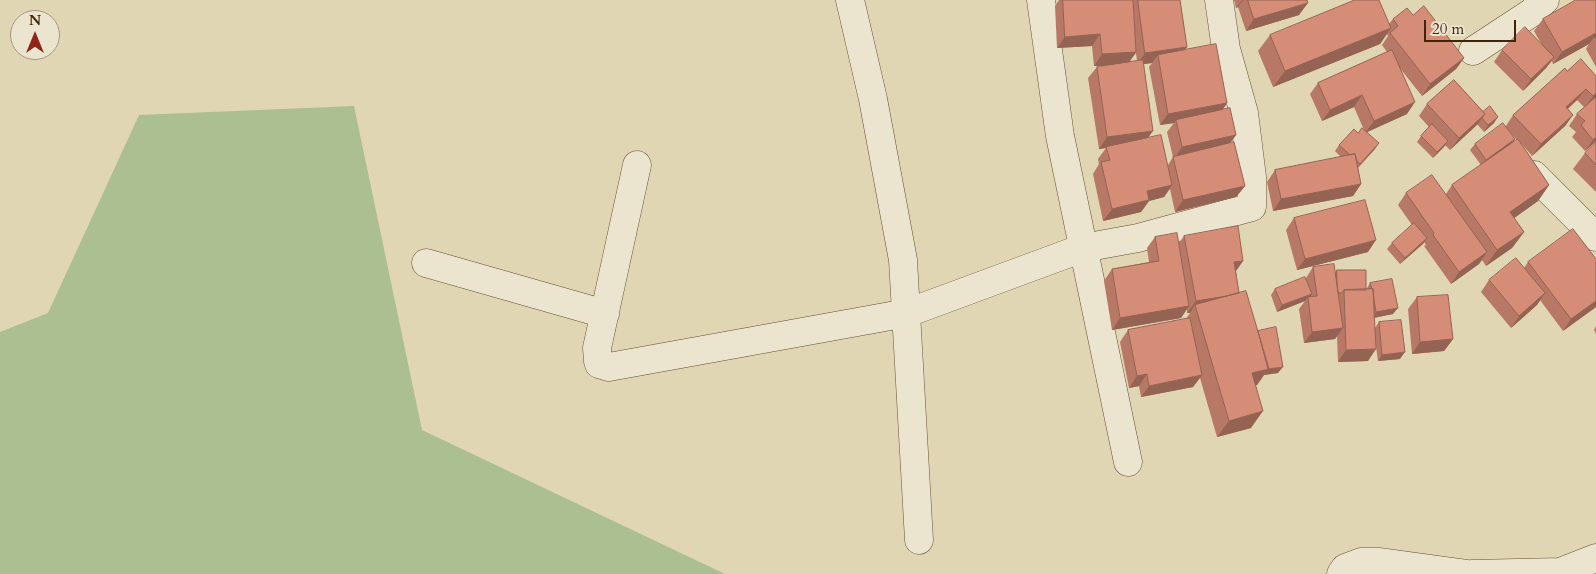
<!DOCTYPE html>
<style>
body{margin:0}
#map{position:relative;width:1596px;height:574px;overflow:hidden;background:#e0d6b4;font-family:Cardo,serif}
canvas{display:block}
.north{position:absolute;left:10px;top:10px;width:50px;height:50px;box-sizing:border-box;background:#ebe4ce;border:1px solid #a7977f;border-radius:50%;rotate:0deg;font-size:14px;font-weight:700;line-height:20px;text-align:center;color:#412308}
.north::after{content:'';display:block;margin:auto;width:18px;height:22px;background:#8f2418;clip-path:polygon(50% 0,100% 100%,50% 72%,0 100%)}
.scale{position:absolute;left:1424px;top:20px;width:92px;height:22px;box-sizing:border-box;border:2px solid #412308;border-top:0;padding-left:6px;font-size:15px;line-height:18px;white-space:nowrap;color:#412308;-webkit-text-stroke:4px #ebe4ce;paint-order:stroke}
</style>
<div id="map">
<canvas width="1596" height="574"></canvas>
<div class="north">N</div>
<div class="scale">20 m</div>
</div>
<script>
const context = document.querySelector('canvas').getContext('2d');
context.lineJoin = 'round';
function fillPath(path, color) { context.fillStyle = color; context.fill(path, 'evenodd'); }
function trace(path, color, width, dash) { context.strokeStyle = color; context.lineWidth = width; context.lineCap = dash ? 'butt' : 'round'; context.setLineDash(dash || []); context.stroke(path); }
const green = new Path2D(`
 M354,106L422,430L725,574H0V332L48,313L139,115Z`);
const street = new Path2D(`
 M850,0L873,99L903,260L919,540
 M1041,0L1060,136L1128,462
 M1473,51L1531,13L1545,0
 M637,165L597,348L598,361L599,364L609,367L907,313L1083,248L1138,238L1252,207V177L1244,113L1226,49L1219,0
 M1534,175L1596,237
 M426,263L605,314
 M1341,574L1345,568L1361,562H1380L1468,574
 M1472,574L1560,572L1596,558`);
const wall = new Path2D(`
 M1059,0H1180L1187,47L1185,50L1227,103L1223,109L1236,135L1230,143L1245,186L1236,197L1175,212L1170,189L1164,197L1149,201L1141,212L1103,221L1093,174L1099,164L1098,159L1106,148L1099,149L1088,78L1097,67L1104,66H1094L1092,46L1057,48L1055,6ZM1136,53L1137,61L1129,62ZM1152,63L1149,67L1160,125L1174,123L1167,132L1173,157L1168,165L1148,137L1143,64Z
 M1234,0H1307L1299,15L1246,31L1238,7L1236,8Z
 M1596,0V67L1586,49L1589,44L1553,64L1552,61L1546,68L1523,91L1494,62L1502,50L1542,45L1534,31L1543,19Z
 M1413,15L1464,58L1456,69L1422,96L1399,67L1407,114L1367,132L1375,149L1358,168L1361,184L1353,196L1273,211L1267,182L1275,170L1341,157L1335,151L1339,145L1364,130L1354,107L1322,121L1310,94L1318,83L1387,52L1382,45L1388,36L1387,34L1380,44L1273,87L1258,51L1270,35L1389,24L1393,19Z
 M1567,71L1596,97L1585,108L1577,100L1568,109L1573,115L1565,126L1532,156L1521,143L1549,185L1538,201L1514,218L1524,232L1512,248L1486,266L1482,260L1479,264L1451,284L1424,246L1426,245L1424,242L1400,264L1387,249L1392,243L1412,225L1398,205L1406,193L1446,194L1452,185L1481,165L1470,150L1475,144L1506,126L1513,115ZM1508,130L1517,140L1510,145L1515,139Z
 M1454,80L1494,123L1484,132L1477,124L1450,150L1445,145L1433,158L1417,142L1421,136L1429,127L1419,116L1427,104Z
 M1596,97V141L1585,151L1572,137L1576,132L1569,126L1577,114Z
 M1596,142V192L1573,169L1585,153Z
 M1294,218L1368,252L1297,270L1286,230Z
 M1184,236L1243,261L1236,271L1239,292L1278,373L1264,375L1257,385H1255L1251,428L1217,437L1200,378L1193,387L1141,397L1139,386L1129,388L1120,342L1128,330L1186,319L1190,313H1187V309L1181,318L1112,330L1104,281L1112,269L1149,262L1147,248L1155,237L1178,244Z
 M1596,259V307L1563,331L1540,300L1537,305L1511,328L1481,292L1489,280L1524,268L1528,262Z
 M1313,267L1335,272L1337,270L1366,290L1370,283L1393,314L1374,318L1375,328L1379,322L1400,359L1378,361L1375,339L1368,361L1338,362L1337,336L1335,339L1304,343L1299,309L1305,301L1277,312L1271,295L1275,289L1306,278Z
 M1417,297L1453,339L1444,351L1412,354L1408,309Z
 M1596,326V334L1594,330Z`);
const shadedWall = new Path2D(`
 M1242,0H1243L1238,7L1236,8Z
 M1308,3L1299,15L1246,31L1254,19Z
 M1391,28L1380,44L1273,87L1285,71Z
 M1596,33V40L1594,37L1589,44L1553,64L1562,52Z
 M1100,34L1092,46L1057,48L1065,37Z
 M1187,47L1179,59L1158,55L1152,63L1137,65L1145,53Z
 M1136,52L1128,64L1094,66L1102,54Z
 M1554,57L1546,68L1523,91L1531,79Z
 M1464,58L1456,69L1422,96L1430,84Z
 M1586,89L1577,100L1557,118L1566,107Z
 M1596,93V97L1585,108L1593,96Z
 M1362,95L1354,107L1322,121L1330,110Z
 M1415,102L1407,114L1365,133L1374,121Z
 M1227,103L1219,115L1176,120L1174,123L1160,125L1168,114Z
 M1485,114L1477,125L1450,150L1459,138Z
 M1573,115L1565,126L1532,156L1541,144Z
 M1498,117L1494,123L1484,132L1488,125Z
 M1153,131L1145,142L1106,147V148L1099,149L1107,137Z
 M1236,135L1228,146L1174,159L1182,147Z
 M1596,137V141L1585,151L1593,140Z
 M1515,139L1510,145L1482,166L1486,160Z
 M1448,141L1444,147L1433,158L1437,152Z
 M1379,143L1375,149L1355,170L1360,164Z
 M1361,184L1353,196L1273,211L1281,199Z
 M1172,185L1164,197L1149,201L1141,212L1103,221L1112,209L1147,191Z
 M1549,185L1538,201L1499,229L1510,212Z
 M1245,186L1236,197L1175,212L1183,200Z
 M1524,232L1512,248L1486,266L1497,250Z
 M1427,238L1423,244L1400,264L1405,258Z
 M1376,240L1368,252L1297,270L1305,259Z
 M1487,252L1479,264L1451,284L1459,272Z
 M1243,261L1235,272L1234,262Z
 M1545,293L1537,305L1511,328L1519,316Z
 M1240,294L1195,305L1190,313H1187L1196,301Z
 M1312,294L1308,300V297L1305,301L1277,312L1282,305Z
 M1596,301V307L1563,331L1571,319Z
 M1189,306L1181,318L1112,330L1120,318Z
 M1398,308L1393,314L1372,318L1376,312Z
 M1343,328L1335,339L1304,343L1312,332Z
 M1453,339L1444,351L1412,354L1420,342Z
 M1376,349L1368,361L1338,362L1346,350Z
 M1405,352L1400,359L1378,361L1382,355Z
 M1283,367L1278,373L1264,375L1257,385L1241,389L1252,373L1269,369Z
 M1147,374L1139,386L1129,388L1137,376Z
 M1202,375L1193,387L1141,397L1149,386Z
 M1263,411L1251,428L1217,437L1229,421Z`);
const building = new Path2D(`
 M1063,0H1133L1136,52L1102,54L1100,34L1065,37Z
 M1138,0H1180L1187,47L1145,53Z
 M1248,0H1307L1308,3L1254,19Z
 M1355,0H1379L1391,28L1285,71L1270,35Z
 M1576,0H1596V33L1562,52L1543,19Z
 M1424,6L1464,58L1430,84L1390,33L1398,26L1393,19L1407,8L1413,15Z
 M1525,27L1554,57L1531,79L1502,50Z
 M1216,44L1227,103L1168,114L1158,55Z
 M1392,50L1415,102L1374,121L1362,95L1330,110L1318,83Z
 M1581,59L1596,76V93L1593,96L1586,89L1566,107L1573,115L1541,144L1513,115L1565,68L1567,71Z
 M1143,60L1153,131L1107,137L1097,67Z
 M1454,80L1485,114L1459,138L1427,104Z
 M1596,97V137L1593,140L1581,125L1585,121L1577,114Z
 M1490,106L1498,117L1488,125L1482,118L1485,114L1483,112Z
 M1230,108L1236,135L1182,147L1176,120Z
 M1503,123L1515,139L1486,160L1475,144Z
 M1432,124L1448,141L1437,152L1421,136Z
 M1362,128L1379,143L1360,164L1357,161L1355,154L1350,155L1339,145L1354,129L1358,133Z
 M1161,135L1172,185L1147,191L1149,200L1112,209L1101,162L1110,160L1106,147Z
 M1518,139L1549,185L1510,212L1524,232L1497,250L1452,185Z
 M1234,142L1245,186L1183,200L1173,157Z
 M1596,142V165L1585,153Z
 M1355,154L1361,184L1281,199L1275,170Z
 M1432,175L1487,252L1459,272L1433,235L1434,233L1406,193Z
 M1365,200L1376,240L1305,259L1294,218Z
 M1414,223L1427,238L1405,258L1392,243Z
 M1238,226L1243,261L1234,262L1239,293L1227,296L1196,301L1184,236Z
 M1573,229L1596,259V301L1571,319L1528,262Z
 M1177,233L1189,306L1120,318L1112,269L1159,261L1155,237Z
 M1516,258L1545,293L1519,316L1489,280Z
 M1334,264L1343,328L1312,332L1308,297L1317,296L1313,267Z
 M1337,270H1366V290H1344L1342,293H1338L1337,283Z
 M1305,277L1312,294L1282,305L1275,289Z
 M1392,279L1398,308L1376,312L1374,300L1373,289H1372L1370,283Z
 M1373,289L1376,349L1346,350L1344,290Z
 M1246,291L1269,369L1252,373L1263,411L1229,421L1195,305Z
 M1448,295L1453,339L1420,342L1417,297Z
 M1190,318L1202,375L1149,386L1147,374L1137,376L1128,330Z
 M1401,320L1405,352L1382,355L1379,322Z
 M1276,327L1283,367L1268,369L1258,331Z`);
fillPath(green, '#acbf91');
trace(street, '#695033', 29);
trace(street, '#ebe4ce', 28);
fillPath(wall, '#b77966');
fillPath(shadedWall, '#956353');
fillPath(building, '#d58d77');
trace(building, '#956353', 1);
</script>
